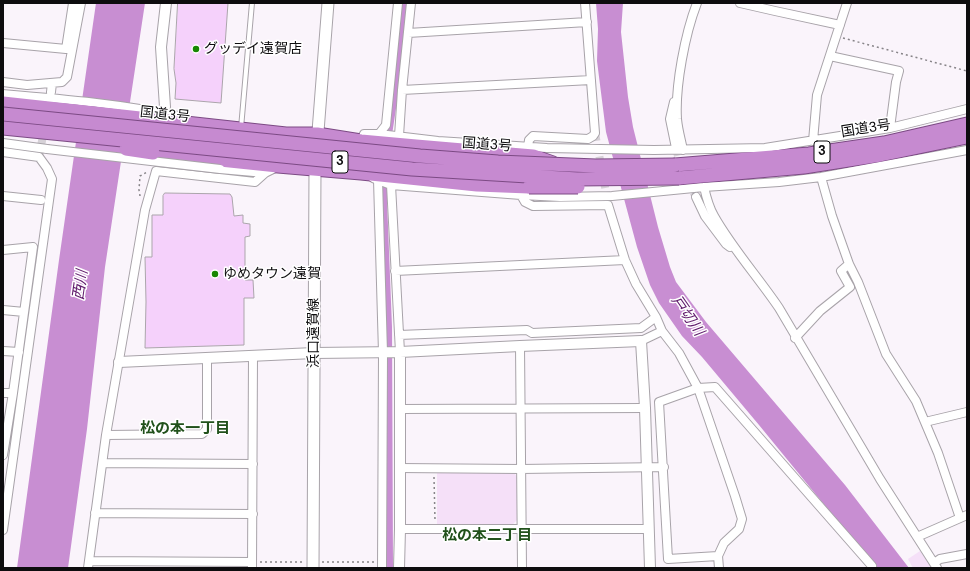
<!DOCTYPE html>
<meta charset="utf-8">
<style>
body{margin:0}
#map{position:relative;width:970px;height:571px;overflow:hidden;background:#faf4fb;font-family:"DM Sans",sans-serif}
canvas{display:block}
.frame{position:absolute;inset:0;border:4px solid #0d0c0e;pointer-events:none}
</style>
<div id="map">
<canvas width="970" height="571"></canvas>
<div class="frame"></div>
</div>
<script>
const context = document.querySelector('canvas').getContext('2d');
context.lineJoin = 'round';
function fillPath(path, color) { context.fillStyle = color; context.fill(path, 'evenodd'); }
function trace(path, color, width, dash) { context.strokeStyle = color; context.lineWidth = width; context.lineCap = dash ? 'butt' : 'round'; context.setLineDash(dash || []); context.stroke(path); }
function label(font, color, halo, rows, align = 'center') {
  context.font = font + ' "DM Sans","Noto Sans JP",sans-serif'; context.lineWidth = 3; context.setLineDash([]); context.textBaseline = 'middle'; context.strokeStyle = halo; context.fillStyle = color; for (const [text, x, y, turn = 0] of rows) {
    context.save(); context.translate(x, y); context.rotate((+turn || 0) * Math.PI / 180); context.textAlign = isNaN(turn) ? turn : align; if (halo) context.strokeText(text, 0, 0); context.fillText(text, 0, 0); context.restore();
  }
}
const green = new Path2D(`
 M437,472L514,473L518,478V519L513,524L437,525Z
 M920,551L932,568H913L908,559Z`);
const water = new Path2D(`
 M96,3H145L105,267L87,429L68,568H17L59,260Z
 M402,3H407L397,102L388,161L387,201L392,327L393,568H386L387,484L386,379L380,188L393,87Z
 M596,3H623L621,32L628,97L633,127L658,227L670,267L676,282L706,322L845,485L909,568H876L759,425L702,357L682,336L659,303L650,285L637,247L606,132L597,61L598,29Z`);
const building = new Path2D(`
 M178,3H228L221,103L175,99L176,83L174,69Z
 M165,193L230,194L232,197L234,216L243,215V223L250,224V236L245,237V280H253L254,298H244V345L145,348L146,302L145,257H152V215H163V196Z`);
const minorTunnel = new Path2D(`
 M595,133L608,203
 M676,148L681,168L696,197
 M39,157L47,114`);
const path = new Path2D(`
 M843,38L967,71
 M140,196L139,190L140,176L147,172
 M434,477L435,521
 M260,562H304
 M322,562H374`);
const service = new Path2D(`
 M241,128L252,3`);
const minor = new Path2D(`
 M740,3L775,11L840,25
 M408,33L587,22
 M3,43L66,49L73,3
 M830,56L899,71L896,82L890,128
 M3,82L27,85L62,82L67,77L81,3
 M402,90L591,80
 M51,92L52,83
 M3,94C63,99 124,104 183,117L186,120
 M674,102L670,119L676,148
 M379,134L386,125L398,3
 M399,136L402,90L411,3
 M361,141L364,134H379L438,141L547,148L654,150L765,148L890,128L967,109
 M813,141L817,95L847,3
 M3,143L47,149
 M528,147L529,140L533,136L588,139L593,136L595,133L585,3
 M683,150C681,140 678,130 677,119C675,86 685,34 697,3
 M3,152L39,157L47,168L52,179L3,530
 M220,169L265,173
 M821,177L832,216L849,264L858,282L886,354L916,401L938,453L960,518
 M373,178L391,185L521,195L560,197L612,196L704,187L779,182L821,177L967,150
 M378,180L383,353L382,568
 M391,185L400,352
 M704,187C706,196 709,207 714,216C732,248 758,277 779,308L880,479L937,568
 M521,195L525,202L533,206L608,205L625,260L636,284L656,317L662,331L679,353L698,388L735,496L742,519L739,529L724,543L718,556L719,568
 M3,196L41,200
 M696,197L705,216L726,244L730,247
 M3,250L33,247L13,393L3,455
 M395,271L625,260
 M3,310L24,312
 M399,335L527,330L532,333L641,328L656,317
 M795,338L820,311L850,287L841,271L849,264
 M641,341L662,331
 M520,346L522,568
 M3,351L19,352
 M3,393H13
 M400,409L645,408
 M925,422L967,412
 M106,435L202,434L207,429V358
 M103,463L253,464
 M399,468L521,469L664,467
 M95,513L253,514
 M400,529H649
 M917,537L967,515
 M718,556L668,559L659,402L698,388L715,387L872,566
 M89,561L252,562
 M934,563L940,559L967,554
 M88,568L106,435L145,210L156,171L255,182L265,173L277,167
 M252,568L253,355`);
const tertiary = new Path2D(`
 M165,107L161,47L166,3
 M119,362L314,353L400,352L520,346L641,341L645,408L650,568
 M399,568L400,529V352`);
const secondary = new Path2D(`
 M313,568L315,170L328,3`);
const trunk = new Path2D(`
 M3,103L286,134H317L361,141L416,146L533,156L553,163
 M153,153L278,166L361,173L477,185L529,187
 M675,165L809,154L884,143L967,124
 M679,178L804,167L880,155L967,137`);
const minorBridge = new Path2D(`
 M47,149L220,169`);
const trunkBridge = new Path2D(`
 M3,114L420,156L498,162L596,166L675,165
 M3,128L412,169L577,179L679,178
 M126,149L153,153
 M529,187H578`);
const markers = [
 [196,49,4,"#178702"],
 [215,274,4,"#178702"]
];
const shields = [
 [822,152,16],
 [340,162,16]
];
const shieldNames = [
 ["3",822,152],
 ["3",340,162]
];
const poiNames = [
 ["グッデイ遠賀店",204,49],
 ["ゆめタウン遠賀",223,274]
];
const streetNames = [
 ["国道3号",165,115,6],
 ["国道3号",866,129,-9],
 ["国道3号",487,145,4],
 ["浜口遠賀線",314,333,-90]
];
const waterNames = [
 ["西川",81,285,-82],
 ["戸切川",687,316,55]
];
const neighbourhoodNames = [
 ["松の本一丁目",185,429],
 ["松の本二丁目",487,536]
];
fillPath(green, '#f5e0f8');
fillPath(water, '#c88ed2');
fillPath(building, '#f5d1fb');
trace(building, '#aba5ab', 1);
trace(minorTunnel, '#d6d1d7', 8, [8, 4]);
trace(service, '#a8a3a9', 6);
trace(minor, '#a8a3a9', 10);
trace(tertiary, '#a8a3a9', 12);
trace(secondary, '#a8a3a9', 13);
trace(trunk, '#7c4a84', 15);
trace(path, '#878488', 1.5, [2, 3]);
trace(service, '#fff', 4);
trace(minor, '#fff', 8);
trace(tertiary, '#fff', 10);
trace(secondary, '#fff', 11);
trace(trunk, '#c68ad0', 13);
trace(minorBridge, '#a8a3a9', 10, []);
trace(trunkBridge, '#7c4a84', 15, []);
trace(minorBridge, '#fff', 8);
trace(trunkBridge, '#c68ad0', 13);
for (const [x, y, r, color] of markers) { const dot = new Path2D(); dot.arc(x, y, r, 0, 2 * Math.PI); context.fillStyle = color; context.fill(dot); trace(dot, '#fff', 1.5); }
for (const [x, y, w] of shields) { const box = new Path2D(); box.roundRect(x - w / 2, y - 11, w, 22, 3); context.fillStyle = '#fff'; context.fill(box); trace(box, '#0d0c0e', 1); }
label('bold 13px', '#0d0c0e', null, shieldNames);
label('14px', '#0d0c0e', '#fff', poiNames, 'left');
label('14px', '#0d0c0e', '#fff', streetNames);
label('italic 15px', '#5f1a6b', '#fff', waterNames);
label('bold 15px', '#21511b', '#fff', neighbourhoodNames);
</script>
